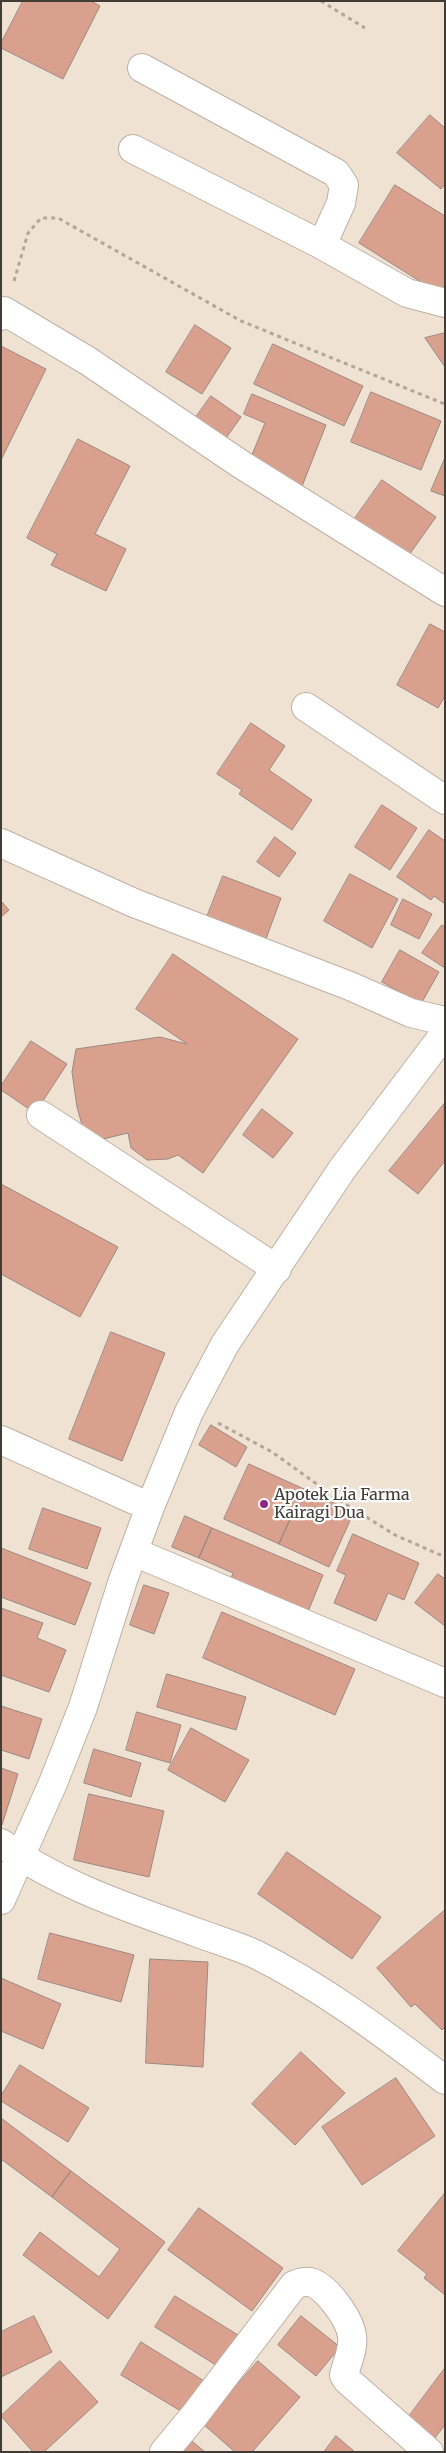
<!DOCTYPE html>
<style>
body{margin:0}
#map{position:relative;width:446px;height:2453px;overflow:hidden;background:#f0e2d3;font-family:Merriweather,serif}
canvas{display:block}
.frame{position:absolute;inset:0;border:2px solid #413c36;pointer-events:none}
</style>
<div id="map">
<canvas width="446" height="2453"></canvas>
<div class="frame"></div>
</div>
<script>
const context = document.querySelector('canvas').getContext('2d');
context.lineJoin = 'round';
function fillPath(path, color) { context.fillStyle = color; context.fill(path, 'evenodd'); }
function trace(path, color, width, dash) { context.strokeStyle = color; context.lineWidth = width; context.lineCap = dash ? 'butt' : 'round'; context.setLineDash(dash || []); context.stroke(path); }
function label(font, color, halo, rows, align = 'center') {
  context.font = font + ' Merriweather,serif'; context.lineWidth = 4.5; context.setLineDash([]); context.textBaseline = 'middle'; context.strokeStyle = halo; context.fillStyle = color; for (const [text, x, y, turn = 0] of rows) {
    context.save(); context.translate(x, y); context.rotate((+turn || 0) * Math.PI / 180); context.textAlign = isNaN(turn) ? turn : align; if (halo) context.strokeText(text, 0, 0); context.fillText(text, 0, 0); context.restore();
  }
}
const building = new Path2D(`
 M23,1H91L100,6L63,79L1,48V43Z
 M430,115L445,128V184L441,189L397,153Z
 M395,185L445,216V297L359,243Z
 M195,325L231,348L202,394L166,372Z
 M445,333V367L425,338Z
 M273,344L363,386L344,426L254,384Z
 M1,346L46,369L1,460Z
 M371,392L441,421L421,470L351,442Z
 M252,394L326,425L301,489L247,467L265,423L244,414Z
 M211,396L241,417L221,445L191,424Z
 M78,439L130,466L95,534L126,549L106,591L51,565L57,554L27,538Z
 M445,458V496L431,491Z
 M382,480L436,517L404,562L351,524Z
 M430,624L445,632V696L438,708L397,685Z
 M251,723L285,746L269,770L312,800L292,830L239,794L242,790L217,774Z
 M382,805L417,828L390,870L355,847Z
 M429,830L445,841V904L434,896L431,900L397,877Z
 M275,837L296,853L279,877L257,862Z
 M350,874L398,899L372,948L324,921Z
 M223,876L281,898L266,939L207,917Z
 M403,899L432,914L419,939L391,925Z
 M1,901L9,910L1,917Z
 M442,925L445,927V968L422,953Z
 M400,950L439,972L421,1004L382,982Z
 M173,954L298,1039L203,1173L178,1155L168,1159L147,1160L131,1148L128,1133L87,1143L77,1107L72,1072L76,1049L160,1037L187,1044L136,1009Z
 M31,1041L67,1064L35,1113L1,1090V1086Z
 M444,1104L445,1161L418,1194L389,1171Z
 M262,1109L293,1133L273,1158L243,1135Z
 M1,1184L118,1247L80,1317L1,1274Z
 M111,1332L165,1353L122,1461L69,1439Z
 M211,1425L247,1447L236,1467L199,1445Z
 M249,1464L304,1489L279,1544L224,1519Z
 M304,1489L354,1512L329,1567L279,1544Z
 M43,1508L101,1528L87,1569L29,1549Z
 M185,1516L212,1528L199,1558L172,1547Z
 M212,1528L323,1575L305,1619L228,1586L233,1573L199,1558Z
 M353,1534L419,1563L404,1600L388,1593L376,1621L334,1603L346,1575L337,1571Z
 M1,1548L91,1583L75,1625L1,1597Z
 M438,1574L445,1579V1626L415,1603Z
 M144,1585L169,1593L154,1634L130,1625Z
 M1,1608L43,1623L37,1638L66,1650L49,1692L1,1675Z
 M222,1612L355,1669L335,1715L203,1658Z
 M167,1674L246,1697L236,1730L157,1707Z
 M1,1706L42,1719L29,1759L1,1750Z
 M137,1712L181,1725L170,1763L126,1750Z
 M191,1728L249,1760L225,1802L168,1770Z
 M94,1749L141,1763L131,1797L84,1783Z
 M1,1768L18,1774L2,1825H1Z
 M89,1794L164,1811L149,1877L74,1860Z
 M287,1852L381,1917L352,1959L258,1894Z
 M445,1910V2027L442,2030L415,2004L411,2007L377,1968Z
 M50,1933L134,1955L121,2002L38,1979Z
 M150,1959L208,1962L203,2067L146,2063Z
 M1,1978L61,2004L43,2049L1,2031Z
 M301,2052L345,2093L295,2145L252,2104Z
 M20,2065L89,2108L68,2142L1,2101V2096Z
 M396,2078L435,2136L362,2185L322,2127Z
 M1,2118L71,2171L52,2197L1,2159Z
 M71,2171L165,2242L108,2319L23,2255L40,2232L99,2277L120,2249L52,2197Z
 M445,2193V2295L424,2278L427,2274L398,2251Z
 M199,2208L283,2268L252,2311L168,2250Z
 M175,2296L238,2335L219,2367L155,2327Z
 M34,2316L52,2352L1,2377V2332Z
 M301,2316L340,2347L316,2376L278,2345Z
 M141,2342L209,2384L189,2416L121,2375Z
 M60,2361L98,2402L44,2452H33L1,2416Z
 M258,2361L300,2397L252,2452H235L203,2424Z
 M445,2368V2425L434,2439L407,2419Z
 M336,2436L355,2452H324Z
 M187,2437L205,2452H174Z`);
const path = new Path2D(`
 M321,1L365,28
 M14,281L28,233L41,218H58L241,321L445,404
 M218,1423L272,1452L339,1500L395,1535L445,1557`);
const minor = new Path2D(`
 M142,68L336,173L344,185L341,203L322,245L407,293L445,303
 M133,149L322,245
 M1,316L4,311L88,361L242,465L445,592
 M306,707L445,800
 M1,843L134,903L350,986L411,1013L445,1021
 M41,1115L277,1269
 M1,1440L150,1507
 M134,1552L445,1683
 M1,1843C60,1886 130,1908 198,1933C217,1940 237,1946 255,1954C324,1988 384,2034 445,2080
 M1,1900L53,1783L83,1707L123,1580L150,1507L189,1412L225,1344L343,1168L445,1033
 M164,2452L194,2416L294,2285C299,2283 304,2281 310,2282C327,2286 350,2320 352,2336C354,2349 347,2362 344,2375L347,2380L429,2452`);
const markers = [
 [264,1504,5,"#902385"]
];
const poiNames = [
 ["Apotek Lia Farma",274,1495],
 ["Kairagi Dua",274,1513]
];
fillPath(building, '#d9a18d');
trace(building, '#9b8881', 1);
trace(minor, '#beb0a3', 30);
trace(path, '#b1a69a', 3, [4, 4]);
trace(minor, '#fff', 28);
for (const [x, y, r, color] of markers) { const dot = new Path2D(); dot.arc(x, y, r, 0, 2 * Math.PI); context.fillStyle = color; context.fill(dot); trace(dot, '#fff', 2); }
label('16px', '#413c36', '#fff', poiNames, 'left');
</script>
